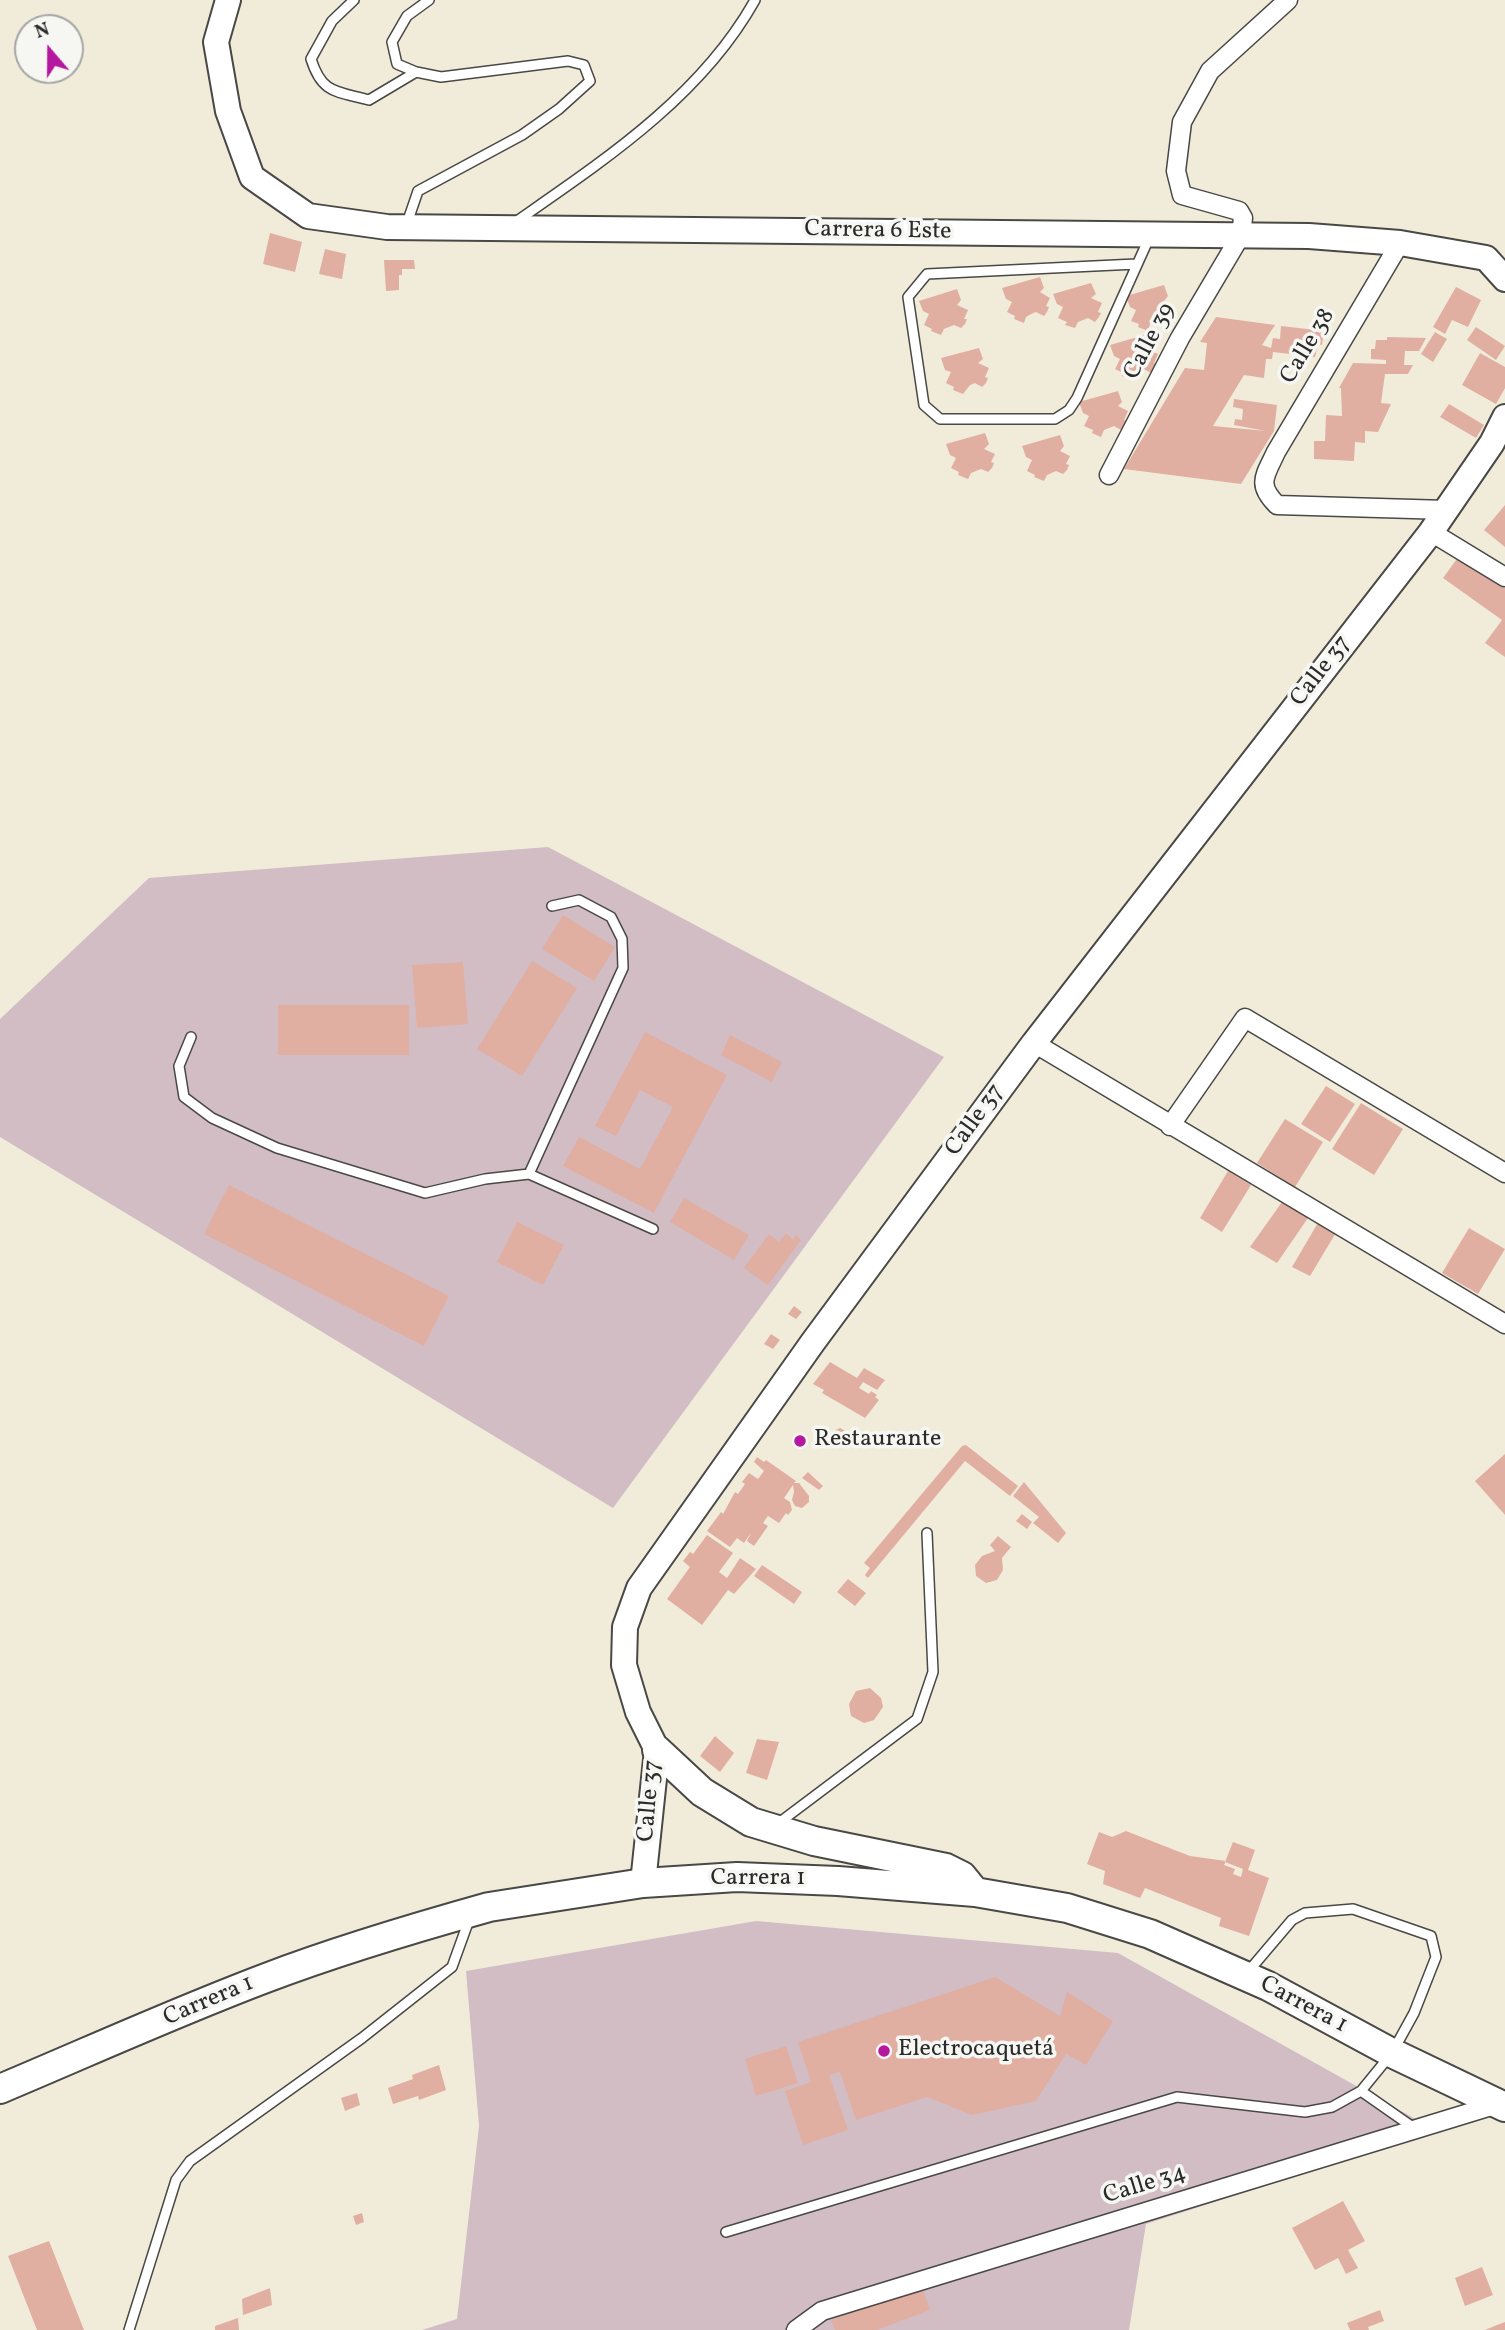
<!DOCTYPE html>
<meta charset="utf-8">
<style>
body{margin:0}
#map{position:relative;width:1505px;height:2330px;overflow:hidden;background:#f1ecda;font-family:Vollkorn,serif}
canvas{display:block}
.north{position:absolute;left:14px;top:14px;width:70px;height:70px;box-sizing:border-box;background:#f6f6f2;border:2px solid #a5a5a2;border-radius:50%;rotate:340deg;font-size:19px;font-weight:700;line-height:28px;text-align:center;color:#2b2b2b}
.north::after{content:'';display:block;margin:auto;width:24px;height:32px;background:#b5179e;clip-path:polygon(50% 0,100% 100%,50% 72%,0 100%)}
</style>
<div id="map">
<canvas width="1505" height="2330"></canvas>
<div class="north">N</div>
</div>
<script>
const context = document.querySelector('canvas').getContext('2d');
context.lineJoin = 'round';
function fillPath(path, color) { context.fillStyle = color; context.fill(path, 'evenodd'); }
function trace(path, color, width, dash) { context.strokeStyle = color; context.lineWidth = width; context.lineCap = dash ? 'butt' : 'round'; context.setLineDash(dash || []); context.stroke(path); }
function label(font, color, halo, rows, align = 'center') {
  context.font = font + ' Vollkorn,serif'; context.lineWidth = 7; context.setLineDash([]); context.textBaseline = 'middle'; context.strokeStyle = halo; context.fillStyle = color; for (const [text, x, y, turn = 0] of rows) {
    context.save(); context.translate(x, y); context.rotate((+turn || 0) * Math.PI / 180); context.textAlign = isNaN(turn) ? turn : align; if (halo) context.strokeText(text, 0, 0); context.fillText(text, 0, 0); context.restore();
  }
}
const industrial = new Path2D(`
 M548,847L944,1057L613,1508L0,1137V1019L149,878Z
 M756,1921L1118,1953L1437,2131L1146,2224L1129,2330H422L457,2319L479,2126L466,1971Z`);
const building = new Path2D(`
 M270,233L302,242L295,272L263,264Z
 M325,249L346,254L342,279L319,274Z
 M384,260H414L415,269H402V275H399V290L386,291Z
 M1040,277L1044,288L1040,292L1050,298L1046,306L1049,307L1047,312L1044,316L1036,312L1031,314L1026,317L1024,323L1014,319L1015,316L1007,312L1012,302L1006,299L1002,288Z
 M1091,283L1096,294L1091,298L1102,303L1098,312L1101,313L1099,317L1095,322L1088,318L1078,322L1075,328L1065,325L1067,322L1058,318L1063,307L1057,304L1053,294Z
 M1164,285L1168,296L1164,301L1174,306L1170,314L1173,315L1171,320L1168,324L1160,321L1150,324L1148,331L1138,327L1139,324L1131,321L1136,310L1130,307L1126,296Z
 M1456,287L1481,300L1468,327L1452,320L1445,334L1433,327Z
 M957,289L961,300L957,305L968,310L964,319H967L965,324L961,328L954,325L944,329L941,335L931,331L932,329L924,325L929,314L923,311L919,301Z
 M1216,317L1275,325L1262,345L1271,348L1273,338L1280,339L1281,326L1324,331L1322,345L1318,344L1315,357L1273,352L1272,359H1266L1264,378L1244,375L1213,426L1266,431L1234,425L1235,419L1242,420L1243,409L1233,407L1234,399L1277,405L1274,431L1241,484L1124,469L1185,368L1204,370L1207,343L1200,342Z
 M1476,327L1505,346L1496,360L1467,340Z
 M1435,332L1447,339L1433,362L1421,354Z
 M1148,334L1152,344L1147,349L1158,354L1154,363L1157,364L1155,368L1151,373L1144,369L1138,371L1131,380L1122,376L1123,373L1115,369L1120,359L1114,356L1110,345Z
 M1387,337L1426,338L1419,351H1405L1404,365H1413L1408,374H1385L1381,403L1391,404L1378,432L1365,431V443L1355,442L1354,461L1314,459V441H1325L1326,415L1342,416L1341,388H1339L1353,363L1386,364V360L1371,359V349H1375L1376,340H1387Z
 M979,348L983,359L978,363L989,368L985,377L988,378L986,383L982,387L975,383L970,385L963,394L953,390L954,387L946,383L951,372L945,370L941,358Z
 M1480,353L1505,367V388L1496,404L1462,385Z
 M1118,391L1122,402L1118,406L1128,411L1124,420L1127,421L1125,426L1121,430L1114,426L1104,430L1101,437L1092,433L1093,430L1084,426L1089,416L1083,413L1079,402Z
 M1449,404L1484,425L1476,438L1440,417Z
 M985,433L989,444L984,449L995,454L991,462L994,463L992,468L988,472L981,469L971,473L968,479L958,475L959,472L951,468L956,458L950,455L946,444Z
 M1060,435L1064,446L1060,451L1070,456L1066,464L1069,465L1067,470L1063,474L1056,471L1047,475L1044,481L1034,477L1035,475L1027,471L1032,460L1026,457L1022,446Z
 M1505,505V547L1484,530Z
 M1459,556L1505,588V657L1485,643L1502,620L1443,578Z
 M563,915L615,947L594,981L542,949Z
 M532,961L577,988L522,1076L477,1049Z
 M463,962L468,1024L417,1028L412,965Z
 M278,1005H409V1055H278Z
 M645,1032L727,1075L654,1213L563,1166L579,1137L640,1169L673,1107L640,1090L616,1136L595,1126Z
 M730,1035L782,1062L772,1082L721,1055Z
 M1326,1086L1355,1104L1330,1142L1301,1124Z
 M1361,1103L1403,1129L1374,1175L1332,1149Z
 M1285,1119L1323,1142L1295,1187L1257,1163Z
 M1228,1171L1251,1185L1222,1232L1200,1218Z
 M229,1185L449,1296L424,1346L204,1234Z
 M684,1198L749,1235L734,1260L670,1222Z
 M1282,1202L1308,1218L1277,1263L1250,1247Z
 M1319,1221L1337,1231L1310,1276L1292,1267Z
 M517,1222L564,1245L543,1285L497,1262Z
 M1469,1228L1505,1249L1478,1294L1442,1273Z
 M786,1233L793,1240L796,1235L801,1240L768,1285L744,1268L769,1234L779,1242Z
 M794,1306L802,1312L796,1319L788,1314Z
 M771,1334L780,1340L773,1349L764,1344Z
 M830,1362L857,1378L864,1368L885,1380L877,1390L863,1382L859,1388L869,1394L871,1391L877,1395L875,1397L879,1400L865,1418L822,1393L824,1390L813,1384Z
 M840,1428L849,1433L847,1443L837,1447L830,1440L832,1432Z
 M966,1445L1018,1486L1010,1496L965,1461L868,1578L865,1575L870,1568L864,1563L962,1446Z
 M1505,1454V1515L1475,1481Z
 M757,1457L764,1462L766,1460L796,1481L794,1483H799L809,1496V1502L802,1508L795,1506L792,1500L794,1492L793,1485L784,1498L790,1502L792,1510L788,1515L786,1513L779,1523L768,1516L763,1523L768,1526L754,1546L747,1541L751,1533L744,1543L737,1538L730,1547L707,1531L721,1512L723,1514L735,1492L738,1494L745,1484L742,1482L749,1473L758,1479L764,1471L754,1462Z
 M808,1472L823,1486L819,1490L802,1478Z
 M1024,1482L1066,1533L1058,1543L1033,1523L1039,1517L1013,1496Z
 M1022,1514L1032,1522L1027,1529L1016,1521Z
 M707,1535L733,1553L719,1572L727,1578L740,1558L756,1569L734,1594L728,1590L702,1625L667,1599L690,1567L683,1561L690,1552L693,1554Z
 M998,1536L1011,1547L1002,1558L1003,1570L997,1580L986,1583L976,1576L975,1565L982,1556L995,1551L990,1545Z
 M762,1565L802,1592L794,1604L754,1576Z
 M848,1579L866,1593L855,1606L837,1592Z
 M870,1688L881,1698L883,1707L874,1720L864,1723L851,1716L849,1704L856,1691Z
 M715,1736L734,1753L720,1772L700,1756Z
 M757,1739L779,1742L767,1780L746,1773Z
 M1126,1831L1190,1856L1226,1861L1224,1865L1235,1869L1233,1874L1241,1877L1243,1869L1225,1862L1233,1842L1255,1850L1248,1870L1269,1878L1249,1936L1219,1926L1221,1918L1145,1888L1140,1898L1103,1884L1105,1871L1087,1864L1099,1832L1112,1837Z
 M995,1977L1060,2016L1067,1992L1113,2021L1086,2065L1066,2054L1036,2101L972,2115L927,2097L856,2120L840,2072L829,2075L848,2130L803,2145L785,2091L811,2082L798,2042Z
 M786,2046L798,2083L756,2096L745,2059Z
 M439,2065L446,2090L419,2100L418,2096L393,2104L388,2088L413,2079L412,2075Z
 M357,2093L360,2105L345,2111L341,2098Z
 M1343,2201L1365,2241L1348,2250L1358,2268L1346,2274L1338,2258L1315,2270L1292,2228Z
 M362,2213L364,2222L356,2225L353,2216Z
 M49,2241L84,2330H37L8,2256Z
 M1482,2267L1493,2295L1465,2306L1455,2278Z
 M922,2287L930,2310L877,2330H835L831,2320Z
 M270,2288L272,2305L243,2315L242,2299Z
 M1380,2310L1384,2321L1368,2327L1369,2330H1350L1347,2323Z
 M238,2318L239,2330H215V2326Z
 M1505,2322V2330H1485L1497,2325Z`);
const lane = new Path2D(`
 M354,0L332,21L311,59C322,94 336,91 369,100L416,72
 M514,223C603,161 701,97 755,0
 M406,226L418,191L522,135L559,109L590,81L584,65L568,61L441,77L416,72L397,64L392,42L407,16L429,0
 M1136,264L927,274L908,297L924,405L940,419H1055L1069,410L1077,398L1150,236
 M191,1037L179,1066L184,1097L212,1118L277,1148L425,1193L485,1179L529,1174L653,1229
 M529,1174L623,968L622,939L611,917L579,900L552,906
 M776,1825L917,1719L933,1672L927,1533
 M1361,2091L1414,2128
 M726,2232L1177,2097L1305,2112L1332,2107L1361,2091L1392,2053L1414,2013L1436,1957L1431,1936L1353,1909L1305,1913L1292,1920L1247,1973
 M129,2330L176,2180L190,2161L362,2038L452,1967L469,1920`);
const street = new Path2D(`
 M1400,243L1276,452C1265,476 1256,484 1277,505L1447,510
 M1109,475L1180,338L1241,235L1243,218L1239,211L1182,195L1176,171L1182,122L1210,71L1288,0
 M1431,532L1505,577
 M1034,1043L1505,1324
 M1170,1126L1245,1018L1505,1173
 M796,2330L822,2311L1498,2104`);
const secondary = new Path2D(`
 M228,0L216,42L228,111L252,177L308,216L387,227L1309,236L1400,243L1486,258L1505,279
 M643,1883L657,1750L638,1712L624,1665L625,1627L639,1588L813,1342L1034,1043L1431,532L1492,443L1505,417`);
const primary = new Path2D(`
 M657,1750L702,1792L751,1822L814,1841L946,1868L962,1876L975,1892
 M0,2089C88,2052 176,2012 266,1978C339,1950 414,1928 489,1907L643,1883L737,1877L838,1881L975,1892L1067,1908L1150,1934L1268,1986L1392,2053L1505,2107`);
const markers = [
 [800,1441,7,"#b5179e"],
 [884,2051,7,"#b5179e"]
];
const streetNames = [
 ["Carrera 6 Este",878,232,1],
 ["Calle 39",1151,342,-62],
 ["Calle 38",1309,347,-59],
 ["Calle 37",1322,672,-52],
 ["Calle 37",976,1121,-54],
 ["Calle 37",651,1801,-85],
 ["Carrera 1",758,1880],
 ["Carrera 1",209,2002,-23],
 ["Carrera 1",1303,2006,28],
 ["Calle 34",1145,2186,-17]
];
const poiNames = [
 ["Restaurante",814,1441],
 ["Electrocaquetá",898,2051]
];
fillPath(industrial, '#d2bdc5');
fillPath(building, '#e1aea2');
trace(lane, '#494845', 12);
trace(street, '#494845', 21);
trace(secondary, '#494845', 28);
trace(primary, '#494845', 32);
trace(lane, '#fff', 9);
trace(street, '#fff', 18);
trace(secondary, '#fff', 24);
trace(primary, '#fff', 28);
for (const [x, y, r, color] of markers) { const dot = new Path2D(); dot.arc(x, y, r, 0, 2 * Math.PI); context.fillStyle = color; context.fill(dot); trace(dot, '#f6f6f2', 2.5); }
label('24px', '#2b2b2b', '#f6f6f2', streetNames);
label('24px', '#2b2b2b', '#f6f6f2', poiNames, 'left');
</script>
